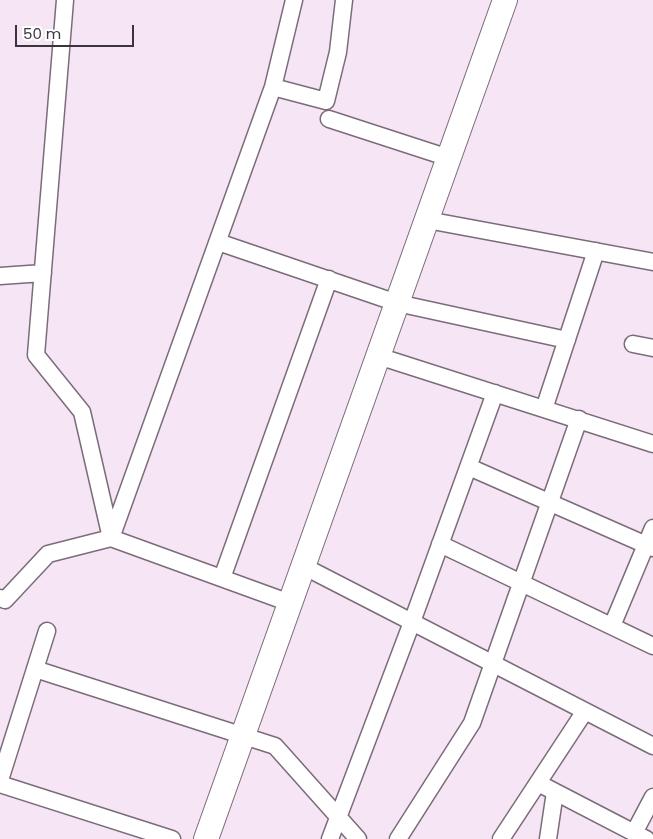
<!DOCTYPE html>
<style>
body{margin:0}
#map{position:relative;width:653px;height:839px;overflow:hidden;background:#f6e5f5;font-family:Poppins,sans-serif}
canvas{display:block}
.scale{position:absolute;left:15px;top:25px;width:119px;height:22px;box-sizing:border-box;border:2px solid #3b353b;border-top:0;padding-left:6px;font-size:15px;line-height:18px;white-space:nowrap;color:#3b353b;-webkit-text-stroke:4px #fff;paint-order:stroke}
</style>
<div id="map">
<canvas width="653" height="839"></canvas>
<div class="scale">50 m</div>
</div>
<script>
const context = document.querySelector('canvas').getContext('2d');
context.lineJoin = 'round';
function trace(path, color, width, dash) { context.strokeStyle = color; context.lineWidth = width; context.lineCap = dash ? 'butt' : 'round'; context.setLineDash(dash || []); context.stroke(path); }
const minor = new Path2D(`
 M65,0L36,355L82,412L111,538
 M273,87L326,101L338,52L344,0
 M329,119L449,158
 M427,220L653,262
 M218,242L397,303L567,340
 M0,276L43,273
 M633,344L653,348
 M378,356L653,444
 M544,409L596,251
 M469,467L653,548
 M111,538L273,87L294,0
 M440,544L653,646
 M303,566L653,746
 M222,578L329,279
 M0,598L5,600L48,554L111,538L290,603
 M612,626L653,528
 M35,669L275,746L358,839
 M0,780L47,631
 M538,783L646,839
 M0,784L172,839
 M634,833L653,797
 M330,839L412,622L495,393
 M398,839L472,723L579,419
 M501,839L585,711
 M548,839L555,792`);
const secondary = new Path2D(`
 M206,839L505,0`);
trace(minor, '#7b6c7a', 19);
trace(secondary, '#7b6c7a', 26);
trace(minor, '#fff', 16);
trace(secondary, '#fff', 24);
</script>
